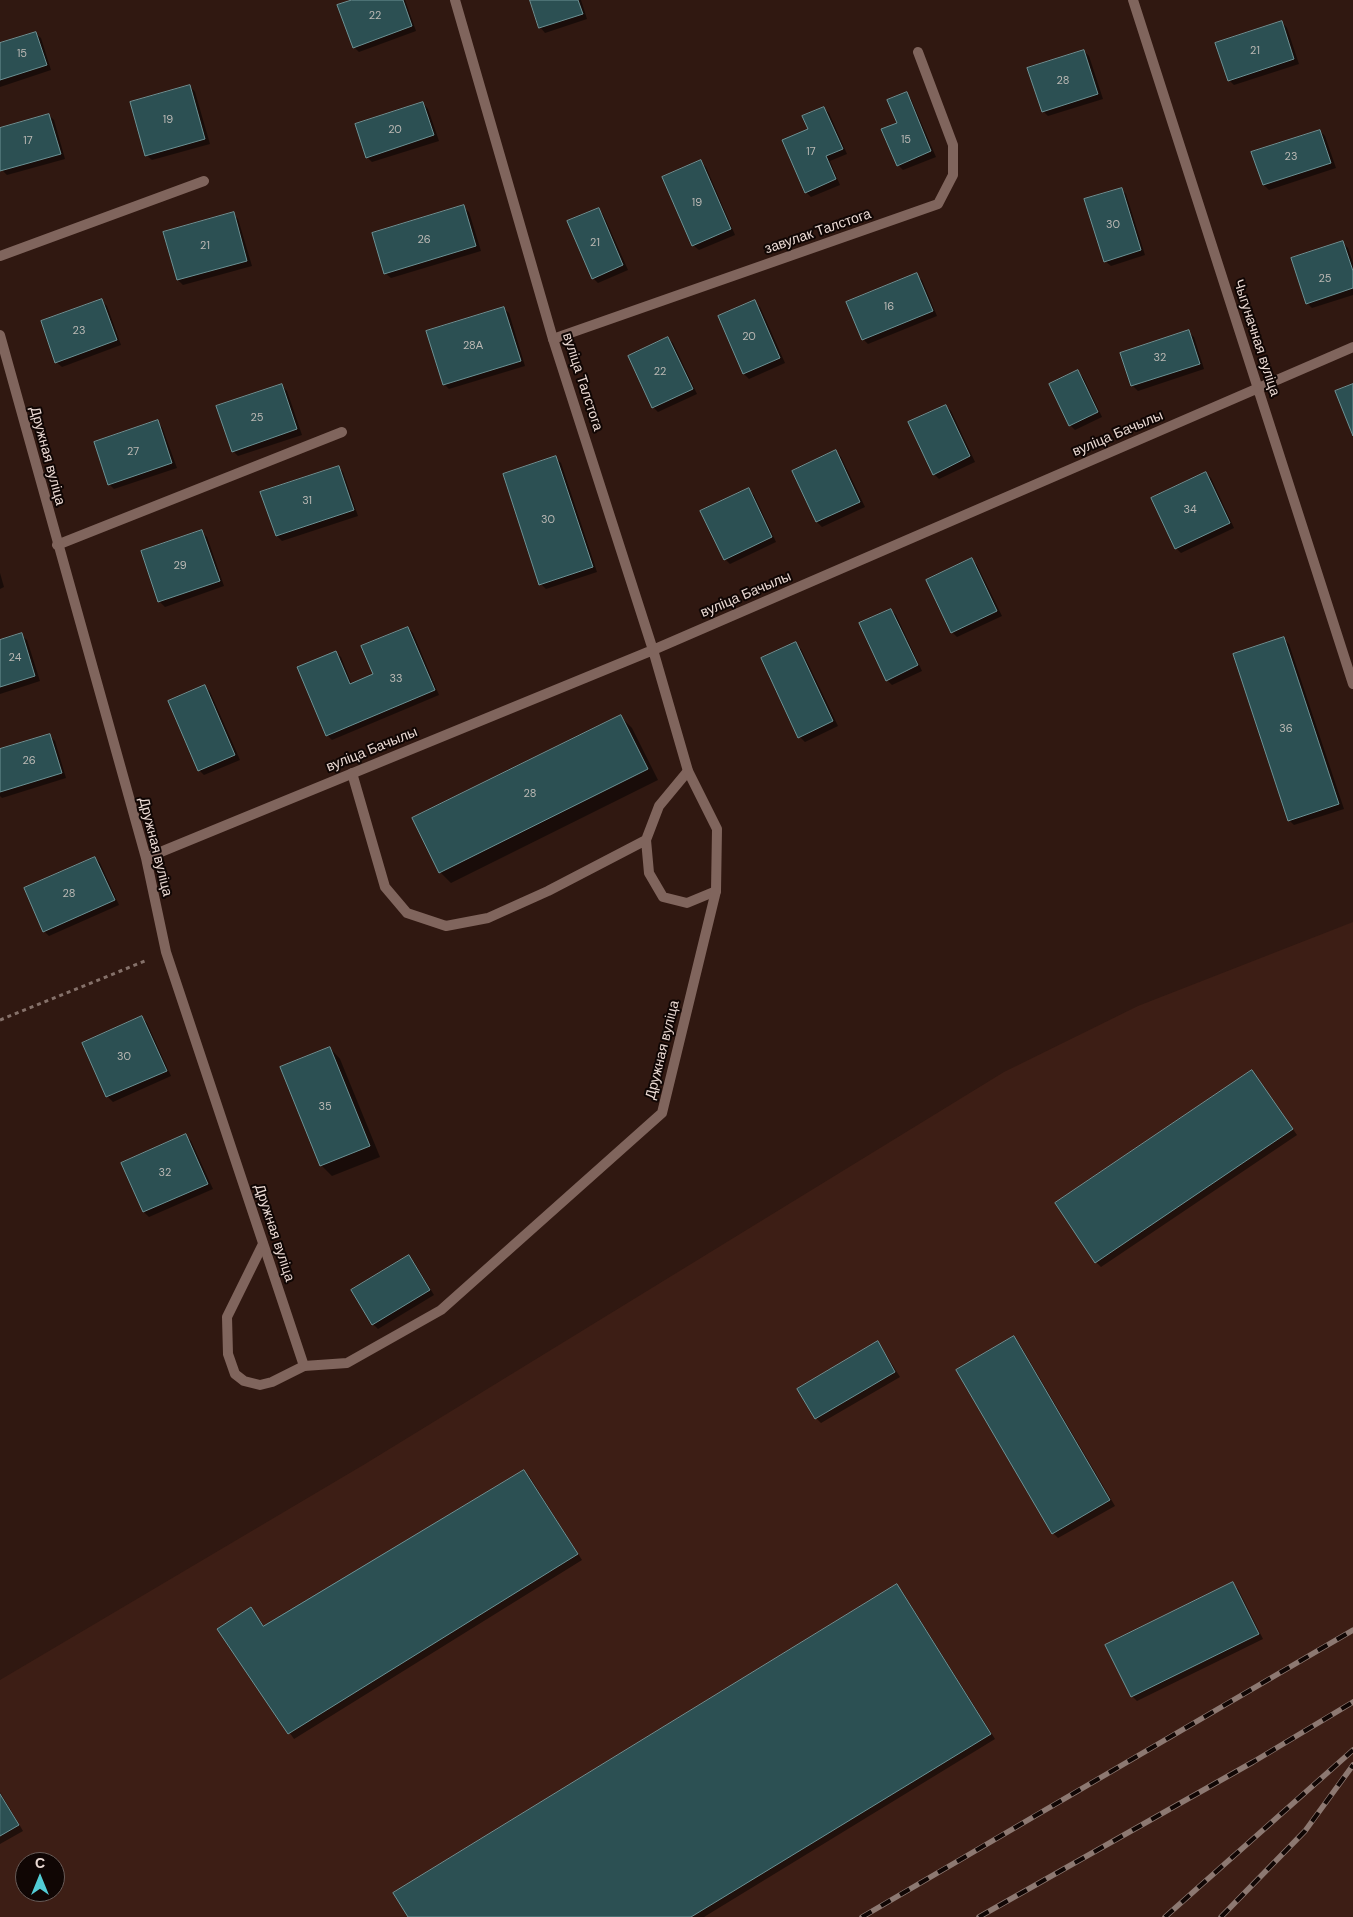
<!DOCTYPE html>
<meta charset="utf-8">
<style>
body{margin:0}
#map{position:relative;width:1353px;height:1917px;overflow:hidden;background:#301811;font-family:"DM Sans",sans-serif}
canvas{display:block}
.north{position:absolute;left:15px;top:1852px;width:50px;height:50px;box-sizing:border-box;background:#100604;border:1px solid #685b57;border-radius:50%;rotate:0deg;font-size:14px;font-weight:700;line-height:20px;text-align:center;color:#ebdad4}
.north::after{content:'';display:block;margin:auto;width:18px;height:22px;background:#52ccd5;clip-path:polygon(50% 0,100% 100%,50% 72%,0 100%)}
</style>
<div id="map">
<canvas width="1353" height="1917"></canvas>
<div class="north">С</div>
</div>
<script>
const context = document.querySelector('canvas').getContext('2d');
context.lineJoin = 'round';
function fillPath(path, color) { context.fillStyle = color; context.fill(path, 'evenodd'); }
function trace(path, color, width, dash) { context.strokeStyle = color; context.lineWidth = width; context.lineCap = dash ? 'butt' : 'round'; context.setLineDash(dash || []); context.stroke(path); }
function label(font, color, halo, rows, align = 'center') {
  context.font = font + ' "DM Sans",sans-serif'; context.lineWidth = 4; context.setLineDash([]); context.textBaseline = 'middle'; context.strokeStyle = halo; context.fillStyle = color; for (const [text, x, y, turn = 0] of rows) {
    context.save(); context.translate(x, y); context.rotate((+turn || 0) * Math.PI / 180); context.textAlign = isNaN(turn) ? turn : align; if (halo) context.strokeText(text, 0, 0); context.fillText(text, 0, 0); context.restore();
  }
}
const built = new Path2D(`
 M1353,922V1917H0V1680L365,1464L1004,1072L1138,1006ZM25,1862H55V1892H25Z`);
const shadow = new Path2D(`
 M355,0H405L416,31L359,52L354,47Z
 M531,0H581L587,19L545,33L540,27Z
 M1282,22L1287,28L1299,64L1234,85L1229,80Z
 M35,33L41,38L51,70L0,87V45Z
 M1084,51L1089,56L1103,99L1048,116L1043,111Z
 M190,86L195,92L210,144L152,160L146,155Z
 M906,93L911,99L936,157L903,170L898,165Z
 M423,103L428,109L439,141L372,162L367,157Z
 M824,108L829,113L847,154L830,161L840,185L811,197L806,192L810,130Z
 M49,115L54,120L65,159L7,175L2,170L0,165V129Z
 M1320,131L1325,136L1336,168L1269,190L1264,185Z
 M701,162L706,167L735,235L699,250L693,245Z
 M1121,189L1126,194L1145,255L1111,266L1105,261Z
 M463,207L469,212L481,251L391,278L385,273Z
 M598,209L603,214L628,270L598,283L593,278Z
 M233,214L238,219L252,266L183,285L178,280L164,233Z
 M1343,243L1348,248L1353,263V295L1312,308L1307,303Z
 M916,275L922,280L937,316L868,344L863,339Z
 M102,301L107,306L121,345L62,367L56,362Z
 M754,302L760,307L785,363L749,379L744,374L720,317Z
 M503,308L509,313L525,366L449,389L444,384Z
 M1188,332L1194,337L1204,369L1138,391L1132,385Z
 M668,338L673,343L697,394L658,412L653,407Z
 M1078,372L1083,377L1102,417L1075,430L1070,425Z
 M282,386L287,391L302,435L238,456L233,451Z
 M946,406L951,411L975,462L939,479L934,474Z
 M157,422L162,427L177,468L114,489L109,484Z
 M836,452L841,457L865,507L822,527L817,522L794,471Z
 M556,458L561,463L597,572L546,589L541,584Z
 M338,467L343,472L358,516L282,541L277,536Z
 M1206,473L1211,478L1234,528L1181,553L1176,548Z
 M748,490L754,495L776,542L730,564L725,559Z
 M202,532L207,537L224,586L165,607L159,601Z
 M972,560L977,565L1002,616L957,637L952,632Z
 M0,573L4,587L0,589Z
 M891,610L896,615L922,671L892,685L887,680Z
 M408,628L413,633L439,695L332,740L327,735L335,652L341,657L352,685L374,675Z
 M21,635L27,640L40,681L0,694V641Z
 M1284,639L1289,644L1344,809L1294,825L1289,820Z
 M795,643L801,649L838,726L805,742L800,737Z
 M205,687L210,692L240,760L204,775L199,770Z
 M621,717L632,728L658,780L451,883L440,872Z
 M50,736L55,741L66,778L2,798L0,796V750Z
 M95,858L100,863L119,905L49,936L44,931Z
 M142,1018L147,1023L171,1076L113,1102L108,1097L84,1043Z
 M330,1048L340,1059L380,1157L332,1176L321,1165Z
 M1252,1071L1297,1135L1101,1267L1096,1262Z
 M186,1136L191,1141L213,1189L149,1217L144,1212Z
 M409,1257L414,1262L434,1295L378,1329L373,1324Z
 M1014,1338L1019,1343L1115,1506L1058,1538L1053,1533L958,1371Z
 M877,1343L882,1348L900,1377L821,1423L816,1418L799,1389Z
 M524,1471L529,1476L582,1560L294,1739L219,1629L251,1608L264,1626Z
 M1233,1584L1238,1589L1263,1639L1137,1701L1132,1696Z
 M897,1586L902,1591L995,1739L704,1917H410Z
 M0,1792L23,1831L0,1844Z`);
const building = new Path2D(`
 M352,0H403L412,26L353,48L337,5Z
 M530,0H578L583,14L539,28Z
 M1282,21L1294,59L1228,81L1215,43Z
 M36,32L47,65L0,80V43Z
 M1084,50L1098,94L1042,112L1027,68Z
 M190,85L205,139L145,156L130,102Z
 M907,92L931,151L897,166L881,129L897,123L887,100Z
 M423,102L434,135L366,158L355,124Z
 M824,107L843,149L826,156L836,179L805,193L782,140L808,129L802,116Z
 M49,114L61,154L0,171V128Z
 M1320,130L1331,163L1263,185L1251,152Z
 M701,160L731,229L692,246L662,177Z
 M1122,188L1141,250L1104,262L1084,199Z
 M464,205L476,246L384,274L372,233Z
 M599,208L623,265L592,279L567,221Z
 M234,212L247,261L177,280L163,232Z
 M1343,241L1353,271V288L1306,304L1291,258Z
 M917,273L933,311L862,340L846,302Z
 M102,299L117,340L55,363L41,321Z
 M755,300L780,358L743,374L718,316Z
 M504,307L521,361L443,385L426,331Z
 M1189,330L1200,364L1131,386L1120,353Z
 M668,337L693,389L652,408L628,356Z
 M1078,370L1098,412L1069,426L1049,384Z
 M282,384L297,429L232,452L216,406Z
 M1353,384V436L1335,391Z
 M946,405L970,456L933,475L908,422Z
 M158,420L172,463L108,485L94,442Z
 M836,450L860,502L816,522L792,471Z
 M556,456L593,567L539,585L503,474Z
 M339,466L354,510L276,536L260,492Z
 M1206,472L1230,523L1175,549L1151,498Z
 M749,488L772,537L724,560L700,511Z
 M202,530L220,581L158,602L141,551Z
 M972,558L997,611L951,633L926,580Z
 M891,609L918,665L886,681L859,623Z
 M408,627L435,690L326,736L297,667L336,651L350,684L373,674L361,646Z
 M22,633L35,676L0,687V640Z
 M1284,637L1339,804L1288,821L1233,654Z
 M796,642L833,721L798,738L761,658Z
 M205,685L235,755L198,771L168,701Z
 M621,715L648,769L439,873L412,818Z
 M50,734L62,773L0,792V749Z
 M95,857L115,900L43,932L24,888Z
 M142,1016L167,1071L106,1097L82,1043Z
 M330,1047L370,1146L320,1166L280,1067Z
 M1252,1070L1293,1129L1095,1263L1055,1203Z
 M186,1134L208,1184L143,1212L121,1163Z
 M409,1255L430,1290L372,1325L351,1290Z
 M1014,1336L1110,1500L1052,1534L956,1370Z
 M878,1341L895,1372L815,1419L797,1389Z
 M524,1470L578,1554L288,1734L217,1629L251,1607L263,1626Z
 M1233,1582L1259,1634L1131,1697L1105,1645Z
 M897,1584L991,1734L691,1917H408L393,1893Z
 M0,1794L19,1825L0,1836Z`);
const path = new Path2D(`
 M0,1020L145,961`);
const service = new Path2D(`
 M0,256L204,181
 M553,339L938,204L953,175V145L918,52
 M57,545L342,432
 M688,771L659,806L646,840L649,873L663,897L687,903L716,891
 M352,773L385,887L407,913L446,926L488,918L548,891L646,840
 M263,1244L227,1317L228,1354L235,1374L244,1381L260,1385L272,1382L304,1366`);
const minor = new Path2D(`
 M1133,0L1353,684
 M0,335L146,858L166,952L304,1366L347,1363L441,1310L662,1113L716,891L717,829L688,771L653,650L553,339L455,0
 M146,858L653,650L1353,347`);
const rail = new Path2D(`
 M862,1917L1353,1630
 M979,1917L1253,1762L1353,1702
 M1165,1917L1353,1750
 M1221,1917L1305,1831L1353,1765`);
const numberNames = [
 ["22",375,16],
 ["21",1255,51],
 ["15",22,54],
 ["28",1063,81],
 ["19",168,120],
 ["20",395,130],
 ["15",906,140],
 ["17",28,141],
 ["17",811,152],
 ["23",1291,157],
 ["19",697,203],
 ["30",1113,225],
 ["26",424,240],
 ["21",595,243],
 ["21",205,246],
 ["25",1325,279],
 ["16",889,307],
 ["23",79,331],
 ["20",749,337],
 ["28А",473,346],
 ["32",1160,358],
 ["22",660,372],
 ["25",257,418],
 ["27",133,452],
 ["31",307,501],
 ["34",1190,510],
 ["30",548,520],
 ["29",180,566],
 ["24",15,658],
 ["33",396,679],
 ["36",1286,729],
 ["26",29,761],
 ["28",530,794],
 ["28",69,894],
 ["30",124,1057],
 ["35",325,1107],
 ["32",165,1173]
];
const streetNames = [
 ["завулак Талстога",818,232,-19],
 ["Чыгуначная вуліца",1256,338,72],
 ["вуліца Талстога",582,382,72],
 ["вуліца Бачылы",1118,434,-23],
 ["Дружная вуліца",47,456,75],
 ["вуліца Бачылы",746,595,-23],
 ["вуліца Бачылы",372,750,-22],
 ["Дружная вуліца",155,847,76],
 ["Дружная вуліца",663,1050,-76],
 ["Дружная вуліца",274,1233,72]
];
fillPath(built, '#3d1e15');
fillPath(shadow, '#0007');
fillPath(building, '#2c5053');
trace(building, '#6d9295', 1);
trace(path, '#85716a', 3, [4, 4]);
trace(service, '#80655d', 10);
trace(minor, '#80655d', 10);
trace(rail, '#8d7972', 5.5);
trace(rail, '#100604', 4, [11]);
label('11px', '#bbb8b4', null, numberNames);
label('14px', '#ebdad4', '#100604', streetNames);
</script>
